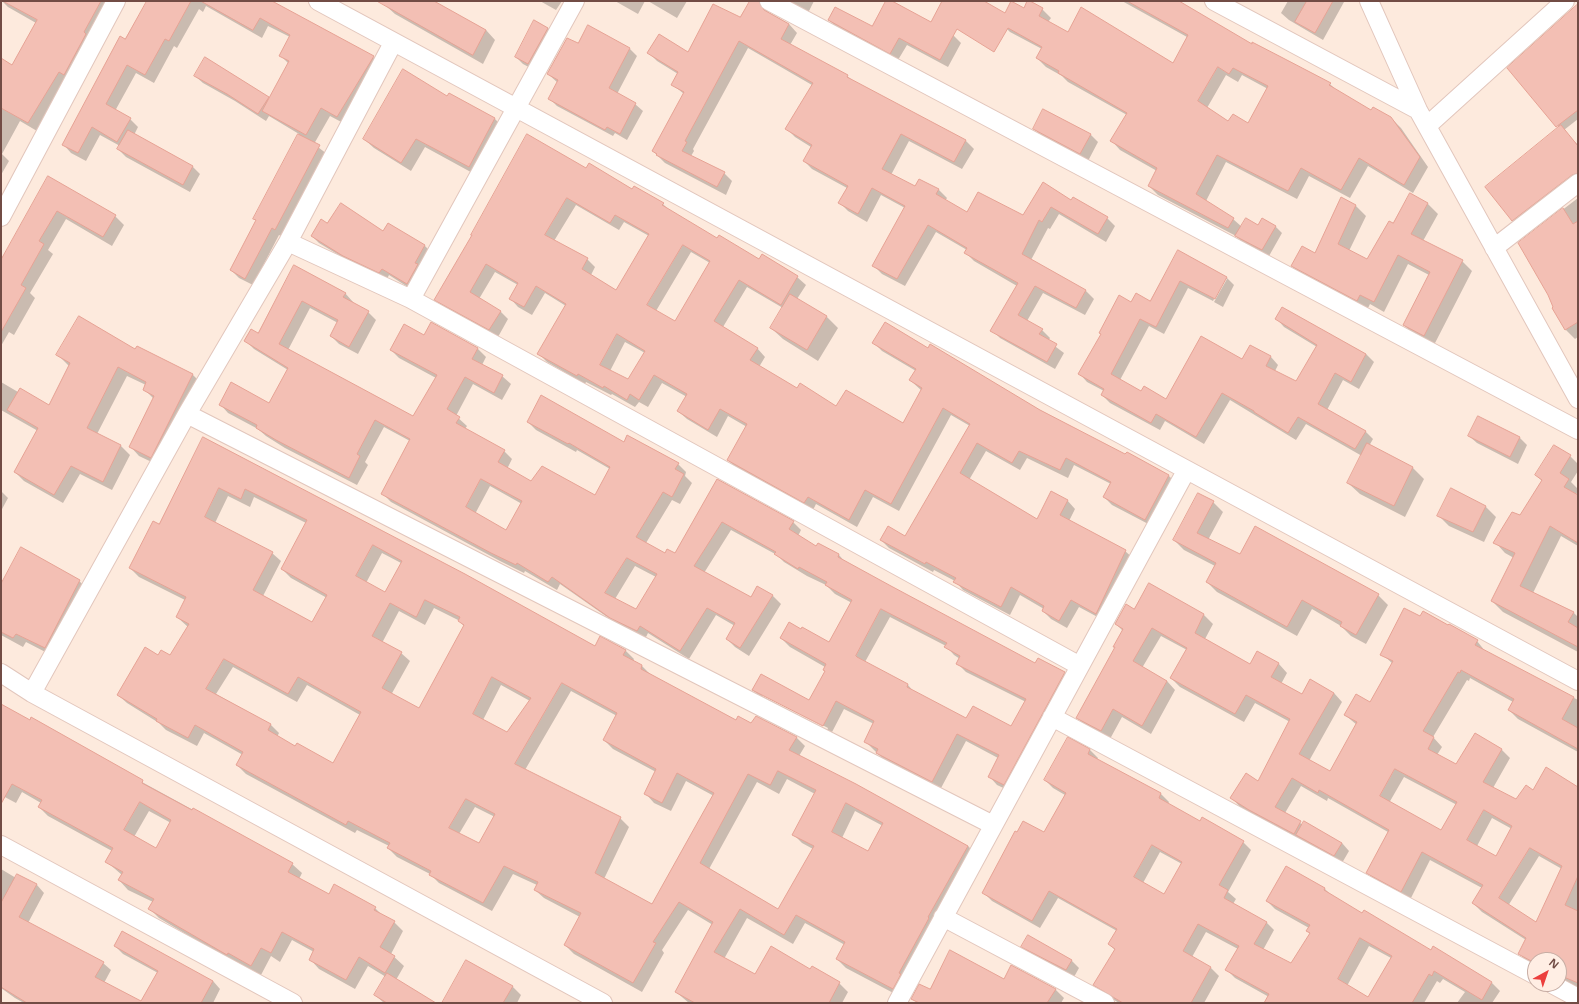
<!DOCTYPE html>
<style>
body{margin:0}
#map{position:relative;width:1579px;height:1004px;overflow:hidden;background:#fdeadd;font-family:"Open Sans",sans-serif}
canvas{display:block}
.frame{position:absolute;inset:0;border:2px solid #724c45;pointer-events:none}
.north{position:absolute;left:1527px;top:952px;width:40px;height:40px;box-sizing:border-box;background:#ffeee4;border:1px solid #c7ada4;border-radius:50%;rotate:40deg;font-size:11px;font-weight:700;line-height:16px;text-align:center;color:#724c45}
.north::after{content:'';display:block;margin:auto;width:14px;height:18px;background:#ec3f3d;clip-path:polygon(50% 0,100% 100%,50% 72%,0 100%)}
</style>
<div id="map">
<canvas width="1579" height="1004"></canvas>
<div class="frame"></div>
<div class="north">N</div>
</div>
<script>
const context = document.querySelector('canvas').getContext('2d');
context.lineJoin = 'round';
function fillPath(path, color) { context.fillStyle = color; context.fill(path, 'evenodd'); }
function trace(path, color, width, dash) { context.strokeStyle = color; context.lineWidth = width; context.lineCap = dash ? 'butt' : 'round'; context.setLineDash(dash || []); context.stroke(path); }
const shadow = new Path2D(`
 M2,1H114L37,131L20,121L2,154L9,161L1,175V60L12,66L36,23L8,7Z
 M148,1H269L373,57L381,65L345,124L330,116L314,144L327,154L283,237L279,235L253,285L239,278L231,270L257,221L254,218L299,134L269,116L266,121L235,101L203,83L195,76L270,100L289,64L280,55L290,37L268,26L262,38L206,6L203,12L199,9L177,48L174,46L154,83L136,73L115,111L130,119L138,127L134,135L193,167L200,174L190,192L126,157L118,149L120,146L100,135L86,161L71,153L63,144Z
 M387,1H436L435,3L486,30L495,40L483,64L395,14L385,5Z
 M540,1H562L556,10Z
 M615,1H645L638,14Z
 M648,1H687L677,18Z
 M751,1H771L767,5L768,12L789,24L797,33L790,45L847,76L852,80L966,141L974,149L962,169L909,141L891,175L915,187L919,180L939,190L947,198L945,201L967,213L1023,216L1043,184L1071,201L1107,218L1115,226L1106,242L1059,214L1050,229L1048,228L1031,260L1086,291L1094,299L1085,315L1043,293L1027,321L1042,330L1050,338L1048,341L1064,353L1055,369L1000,338L992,330L1017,286L974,261L966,253L967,250L936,232L905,286L882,274L874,266L905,208L881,195L867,222L848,211L840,203L847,188L812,169L804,161L811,147L795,137L787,129L812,85L748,48L693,149L694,151L691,156L724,173L732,181L726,195L665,163L653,151L684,94L673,85L678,74L657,61L649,53H688L741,19Z
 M786,1H814L808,13Z
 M887,1H890L953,35L961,43L948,67L907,45L898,60L837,28L829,20L873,27Z
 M1122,1H1178L1252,45L1330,84L1337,91L1371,112L1392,119L1401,128L1428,167L1413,193L1368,166L1350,198L1309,176L1297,199L1226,162L1206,201L1233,219L1242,227L1275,226L1282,233L1269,256L1243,243L1236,236L1158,195L1149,186L1157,171L1120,150L1112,141L1127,115L1068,82L1062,76L1046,67L1037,58L1042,49L1010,32L1001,23L1024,9H1042L1051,18L1048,22L1069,34L1174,65L1187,37ZM1226,75L1238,82L1242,75L1268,89L1249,125L1229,123L1207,108Z
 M1288,1H1343L1344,2L1323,40L1289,20L1281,13Z
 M1578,5V119L1564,130L1578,145V186L1522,229L1513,220L1559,127L1554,122Z
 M535,21L548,28L555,36L536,71L523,64L516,57Z
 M578,45L630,49L637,56L617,94L635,104L643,111L627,140L615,133L613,136L557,106L550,99L558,83L548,74Z
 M449,94L495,119L504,128L478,176L425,147L411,171L374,148L364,139L448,97Z
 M1034,129L1090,134L1098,142L1088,161L1042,136Z
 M586,170L633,190L635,187L663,204L670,211L717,239L797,277L806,285L797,299L826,316L838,328L818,361L783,339L771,328L783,308L747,287L723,327L757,348L765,357L759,367L797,389L836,408L903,424L922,391L910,380L916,371L882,351L874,343L929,349L1040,410L1126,456L1169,476L1177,484L1154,527L1112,505L1104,497L1111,484L1074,465L1068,478L1027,458L1020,470L986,451L969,480L1037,520L1067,500L1075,509L1069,521L1125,551L1134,559L1105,621L1079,607L1067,628L1051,619L1043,611L1044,609L1020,595L1010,615L963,590L955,581L934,570L933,572L889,548L881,540L905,537L970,426L951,415L899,511L873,497L857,527L816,504L813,510L736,468L728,460L747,427L728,416L717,437L687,419L678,411L687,397L662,383L648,407L639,402L635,407L612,394L611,395L586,382L585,384L547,362L539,354L566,306L545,293L532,315L518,307L510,298L518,285L495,272L479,299L500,311L508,319L498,337L444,308L436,300ZM576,205L619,230L624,222L649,236L617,291L591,275L595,267L587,259L554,241ZM691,252L710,263L675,322L656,311ZM625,342L645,353L628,381L610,371Z
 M48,177L115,216L124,225L112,246L66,219L48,250L53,254L30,293L35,298L14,335L9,332L1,346V261Z
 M1410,194L1428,204L1438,214L1423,241L1462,261L1472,271L1434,345L1414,335L1404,325L1429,275L1408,264L1384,312L1370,304L1367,310L1302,276L1292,266L1315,255L1341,199L1356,206L1366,216L1349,251L1367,260L1394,224Z
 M1578,198V337L1575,339L1565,329L1549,295L1519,243Z
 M327,224L383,233L388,225L425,246L432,253L414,291L389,275L387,279L352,263L319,243L312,236Z
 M1178,251L1226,277L1234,285L1223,307L1214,302L1227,279H1225L1213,301L1188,288L1164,334L1149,326L1120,380L1141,393L1167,400L1243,360L1250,346L1271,357L1278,365L1275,371L1296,382L1317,347L1284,327L1277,319L1283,309L1366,354L1374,362L1359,389L1343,380L1327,410L1365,431L1373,439L1369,446L1413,468L1424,479L1405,517L1360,494L1348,483L1362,456L1306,424L1296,440L1230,400L1204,444L1165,421L1160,430L1110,403L1102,395L1104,391L1087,382L1080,374L1132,303H1151Z
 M295,266L345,293L353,302L352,303L368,312L376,320L358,354L339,344L331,336L338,323L310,308L288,350L413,417L436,378L399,358L391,350L424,336L432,324L478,349L486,357L482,365L502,376L511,384L502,400L473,384L456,416L467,426L465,429L504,451L512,459L507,469L531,483L596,496L610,469L577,450L576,452L536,430L528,422L624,443L678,464L686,472L685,476L692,483L680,504L672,500L646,543L665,554H675L717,480L793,522L801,530L798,536L817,547L818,544L839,555L846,563L1036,665L1064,673L1072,681L1012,792L997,785L989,776L998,758L966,741L940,790L885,761L865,741L874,724L844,709L831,734L761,698L753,690L810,702L825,671V667L790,647L781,638L801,630L830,643L852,603L835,594L826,585L807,576L784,562L777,555L731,530L704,573L752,599L757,588L773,596L781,604L749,656L735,647L727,639L735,626L716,615L689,659L648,633L645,639L620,626L560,584L557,590L525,571L524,573L500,561L391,502L382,493L410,441L384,427L365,462L368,465L357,485L285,448L266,436L258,429L228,413L220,404H270L288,370L254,349L245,340L258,334ZM490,486L522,504L507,532L475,514ZM635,566L656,577L636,610L615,599ZM890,617L946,646L954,655L960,659L957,663L966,672L1026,702L1012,728L966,719L914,692L908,685L865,662ZM762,694L828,728L827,730L762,696Z
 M137,347L193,375L202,384L160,466L139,456L130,446L154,399L144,389L146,385L127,376L97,434L121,446L130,455L112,490L80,474L63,503L24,481L15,472L38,431L1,410V382L18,392L49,406L69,366L58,355L136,350Z
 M1478,417L1520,438L1527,445L1518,464L1477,443L1469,436Z
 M204,438L595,648L625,650L634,659L633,661L642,666L651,675L736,721L796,737L805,746L799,756L856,785L968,846L977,855L899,996L846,968L837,959L845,945L805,923L793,944L747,918L724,959L755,975L810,970L839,983L848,992L842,1003H689L676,992L713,925L688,910L662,950L664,953L642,992L574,954L565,945L580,917L544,898L535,890L537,885L513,874L492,911L439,883L430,874L397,857L388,848L389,846L357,830L355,833L246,774L237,765L243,755L204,733L197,746L166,730L159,723L127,703L118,695L158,656L171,657L188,627L177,617L185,600L139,577L130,568L160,525ZM228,496L250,507L254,497L306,523L282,569L291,578L327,598L313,623L263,596L281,561L272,553L215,523ZM382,553L401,563L385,593L366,583ZM434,608L458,620L465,627L419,710L391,695L410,661L401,653L382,643L399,611L425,625ZM233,667L297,702L307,685L360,715L333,765L277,737L279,733L271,725L216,694ZM501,685L530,701L507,733L483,720ZM571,691L617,716L604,740L613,749L656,772L646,794L654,803L671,811L686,781L714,796L652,905L604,879L629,827L620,818L525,770ZM787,779L815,794L794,835L802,843L813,849L779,910L709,869L757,782L779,794ZM475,807L495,817L480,845L459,834ZM855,811L883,826L868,852L842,838Z
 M1570,456L1578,464V471L1571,482L1578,489L1576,496L1578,497V546L1561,536L1533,593L1573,612L1578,617V652L1503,612L1492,601L1514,558L1505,553L1495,542L1520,517L1542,481L1536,475Z
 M1451,490L1486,507L1496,517L1484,542L1449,526L1439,516Z
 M1,491L8,498L1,511Z
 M1213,502L1223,512L1208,540L1240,555L1378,595L1388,605L1366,644L1351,636L1341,626L1312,609L1297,636L1217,592L1207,582L1215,566L1184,550L1174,540Z
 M79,581L89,590L55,657L26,642L23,647L1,635V586Z
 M1149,584L1204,615L1213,624L1205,639L1251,665L1258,652L1279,664L1287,673L1281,684L1302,696L1334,693L1342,702L1309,761L1331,773L1357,725L1345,715L1370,703L1393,664L1382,654L1477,641L1485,651L1578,700V752L1518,719L1509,710L1513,702L1470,678L1469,681L1467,680L1433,737L1442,747L1437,755L1456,766L1501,749L1510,758L1493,788L1516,800L1533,792L1578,788V988L1559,979V960H1535V966L1528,963L1520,954L1526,940L1482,912L1473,903L1482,888L1430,860L1410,900L1376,882L1368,873L1388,832L1328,798L1327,801L1301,786L1285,813L1303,825L1342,843L1349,851L1342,863L1259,819L1240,807L1232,798L1258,782L1290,722L1255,703L1244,722L1180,687L1171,678L1187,650L1161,636L1142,668L1167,681L1175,690L1151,734L1122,717L1110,739L1086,726L1077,718L1116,648L1123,631L1116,624L1135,611ZM1404,777L1457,805L1442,832L1389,803ZM1492,818L1512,829L1496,857L1477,846ZM1539,856L1562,869L1537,923L1508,906Z
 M1,705L292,864L302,873L299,879L329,895L375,908L382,915L394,922L403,931L391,954L404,966L396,980L434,1003H384L375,995L386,977L368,966L355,989L319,969L310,959L314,952L292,940L280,962L271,956L261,975L237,962L236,964L159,918L150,909L153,902L128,890L119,880L122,875L107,862L112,851L48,816L39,807L41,803L22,792L16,803L1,795ZM149,811L171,823L156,849L134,837Z
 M1068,739L1090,750L1098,758L1097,760L1161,794L1169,802L1168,804L1200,823L1243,842L1251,850L1228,892L1236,899L1233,904L1266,922L1274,930L1263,950L1292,965L1311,934L1307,931L1309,928L1275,909L1267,901L1286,867L1325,889L1332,896L1362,914L1432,951L1434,948L1492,983L1500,991L1492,1003H1457L1465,992L1443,979L1440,983L1437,981L1424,1003H1266L1269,997L1235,978L1227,970L1238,949L1206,932L1192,957L1211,968L1219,976L1204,1003H1119L1102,992L1094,984L1115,950L1109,944L1117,931L1058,898L1040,928L992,901L984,893L1044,834L1065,795L1053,788L1045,780ZM1160,852L1182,864L1164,896L1143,883ZM1369,946L1391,958L1368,998L1347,986Z
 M1,869L16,878L18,875L37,885L44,893L28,923L103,963L111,970L104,983L141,1003L158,973L123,954L115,946L213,981L220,989L213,1003H24L15,998L1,988Z
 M1023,947L1071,960L1079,968L1074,977L1030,954Z
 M1004,980L1055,989L1064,998L1061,1003H918L925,988L930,991Z
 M512,986L521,995L517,1003H443Z`);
const building = new Path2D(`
 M3,1H101L84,32L86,34L64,75L59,72L28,123L1,108V58L12,65L37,20Z
 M147,1H191L169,41L165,39L145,75L127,65L106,104L131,118L117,142L92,127L78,153L62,145L120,36L125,39Z
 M201,1H272L374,56L337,117L321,108L306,135L262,111L289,61L279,56L290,35L260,18L253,30Z
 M377,1H434L486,30L473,55Z
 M750,1H759L764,10L789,24L781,39L848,75L847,77L966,140L954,162L901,134L882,169L915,186L919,179L939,189L936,194L967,212L978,192L1023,215L1043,182L1071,200L1073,197L1108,217L1098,234L1051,207L1042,222L1039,220L1022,254L1086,290L1076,308L1035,286L1018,315L1043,329L1039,334L1057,344L1047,362L990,331L1018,283L964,253L967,248L928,225L897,279L872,266L905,206L872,188L858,214L838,203L848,186L803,161L812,145L785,129L813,83L739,41L685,141L687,142L682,151L725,172L717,187L656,155L657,154L652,151L684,92L671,85L678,72L647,53L659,34L688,52L713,4L740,17Z
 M886,1H892L931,22L942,1H984L1005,13L1011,1L1024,8L1027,1H1030L1043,8L1039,16L1068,32L1081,7L1173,63L1188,35L1127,1H1179L1252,44V42L1283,58L1331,83L1329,85L1371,110L1373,107L1391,117L1420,157L1404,185L1359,158L1341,190L1301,168L1288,191L1217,155L1196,194L1234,218L1228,228L1148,186L1157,168L1110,141L1127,113L1058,73L1059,71L1036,58L1042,47L1008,28L994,52L957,29L940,60L899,38L890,54L828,20L835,7L872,26ZM1218,67L1229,74L1233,68L1268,86L1248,123L1233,114L1228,121L1198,101Z
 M1307,1H1333L1315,33L1295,22Z
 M1578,4V110L1556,127L1507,68Z
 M534,20L548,28L528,64L515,57Z
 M588,25L630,48L609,88L636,103L620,134L607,127L605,130L548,99L558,80L547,74L567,38L578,43Z
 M205,57L269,97L258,114L227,94L194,76Z
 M403,69L447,96L449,93L495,118L469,167L416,139L401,163L363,139Z
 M1043,109L1091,134L1080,154L1033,129Z
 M1561,125L1578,146V173L1572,175L1512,221L1485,187Z
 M128,130L193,166L183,185L117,149Z
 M298,134L320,145L275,230L272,228L245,279L230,270L256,220L253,219Z
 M527,134L586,168L589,163L632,189L634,186L664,203L662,205L717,238L719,235L759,259L762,254L798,276L781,305L739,280L714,321L758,348L750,360L797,388L800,383L836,406L846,390L903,423L922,388L909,380L916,369L872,343L885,322L928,348L930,344L1040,410L1125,454L1127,452L1169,475L1145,520L1103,497L1111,482L1066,458L1060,470L1019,451L1012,463L977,443L960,473L1037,519L1051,491L1068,500L1060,515L1126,550L1096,614L1071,600L1059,621L1042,611L1044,606L1011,587L1001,607L953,582L956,578L926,562L925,564L880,540L888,526L905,536L970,424L943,408L891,504L865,490L849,520L808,497L804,503L727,460L747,424L720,409L708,430L677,411L687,394L654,375L639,400L630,394L627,400L604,386L603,388L578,374L577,376L537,354L566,304L536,286L524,307L509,299L518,283L486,264L470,292L501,311L489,330L434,300L472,235H471ZM567,198L610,223L615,215L649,234L616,290L582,269L588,258L545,235ZM683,245L710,261L675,321L647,305ZM617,334L645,351L628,379L600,365Z
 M48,176L116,215L103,237L57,211L39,241L44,244L21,285L26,288L1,332V260Z
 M1410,193L1428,203L1411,234L1463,260L1424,336L1403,325L1430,272L1398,255L1374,302L1360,295L1357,301L1291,266L1302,246L1315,253L1341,197L1356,205L1338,244L1367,259L1389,221L1393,223Z
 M341,203L383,231L388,223L425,245L415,263L418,264L407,284L382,269L379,273L343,256L311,236L321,219L327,223Z
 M1563,208L1573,224L1578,221V322L1565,330L1552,308L1553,307L1548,295L1518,243Z
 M1246,218L1258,225L1262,218L1276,226L1262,250L1235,236Z
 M1178,250L1227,277L1215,299L1180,281L1156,327L1140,319L1111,374L1141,391L1144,386L1166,399L1201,336L1242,359L1250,345L1271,356L1266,366L1296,381L1317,345L1275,319L1282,307L1366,354L1351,382L1335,373L1318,404L1366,431L1355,449L1298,417L1288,433L1254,412V411L1222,393L1196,437L1156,414L1151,423L1101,395L1104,389L1078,374L1101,334L1099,333L1119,295L1131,302L1136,293L1150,301Z
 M294,265L346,293L343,297L369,311L349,347L330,336L338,320L302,301L279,344L413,416L437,375L390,350L404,324L424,335L431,322L478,348L472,359L503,375L494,393L465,377L447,409L460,417L456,423L505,450L498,462L531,481L542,466L595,495L610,467L569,443L568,444L527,422L541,395L624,442L627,435L679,463L675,469L684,474L672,497L663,492L636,537L665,553L667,549L675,553L717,479L794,521L789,529L816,546L818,543L839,554L838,557L891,586L1035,663L1038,658L1065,672L1004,785L988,777L999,755L957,734L932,782L876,753L878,749L864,742L874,721L836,701L823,726L752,690L761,674L809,700L825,671L823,670L826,664L780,638L789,622L801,629L802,627L829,642L852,600L825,585L827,582L799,567L798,569L774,554L776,552L722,522L694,566L751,597L757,586L773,595L740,648L726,639L735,623L707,608L680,651L640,626L637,631L610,618L552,577L548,582L517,563L516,565L491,553L381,494L410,439L375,420L357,454L360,456L349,478L276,440L256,428L257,425L219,405L231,382L269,403L288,368L244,341L251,329L258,333ZM481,479L522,501L506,530L466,507ZM627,558L657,574L636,609L605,593ZM881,609L947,643L944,647L960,656L956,664L1026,699L1011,726L973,706L966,718L907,687L908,684L857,657L856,656Z
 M790,294L827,316L807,350L770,328Z
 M79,316L135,349L137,346L193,374L151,458L129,447L154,396L143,390L146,382L118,367L87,428L121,445L103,482L71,466L54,495L14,472L38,428L7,410L20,388L49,405L70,363L56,355Z
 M1478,416L1520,437L1510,457L1468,436Z
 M203,437L465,574L595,646L600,636L626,650L623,655L642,665L641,669L736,720L738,716L751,723L756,716L797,737L789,750L856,784L968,846L928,917L929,918L899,973L901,974L893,989L836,959L845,942L796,915L784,935L740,909L714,952L755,974L771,946L810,969L812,966L840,982L829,1003H695L675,992L713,922L679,902L653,942L656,943L633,983L564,945L581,913L534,890L538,882L504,866L483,903L429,875L431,871L387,848L390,843L348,821L346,825L236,765L243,752L195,725L188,738L156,721L157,719L117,695L145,647L158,655L161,650L170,655L189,624L176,617L186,597L129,568L153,521L159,524ZM219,488L241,499L245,489L307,520L281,569L327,595L312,622L253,590L273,552L205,517ZM373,545L402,561L385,592L356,576ZM425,600L460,617L458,621L464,625L419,708L382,688L402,652L372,636L390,603L416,617ZM224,659L288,694L298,677L361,712L333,763L297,743L295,746L268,730L271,724L206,689ZM492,677L531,698L507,732L473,714ZM562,683L617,713L603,740L656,769L644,794L662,803L677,773L714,793L652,904L595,873L621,817L515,764ZM778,771L816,790L792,835L814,846L778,909L700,863L748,774L770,785ZM466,799L495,814L479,843L449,828ZM846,803L883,823L868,851L832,832Z
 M1367,443L1413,467L1394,506L1347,483Z
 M1554,445L1571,455L1560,473L1569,479L1564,487L1578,495V543L1550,526L1520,586L1574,612L1568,622L1578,628V647L1491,601L1515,553L1493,543L1512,512L1520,515L1542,480L1535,475Z
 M1451,488L1486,506L1473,532L1437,516Z
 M1198,493L1214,501L1197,533L1240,554L1255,526L1379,594L1356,635L1340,626L1342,622L1302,600L1287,627L1206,582L1216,563L1173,540Z
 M21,547L80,580L45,648L16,634L13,638L1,632V584Z
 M1149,583L1204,614L1195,633L1250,664L1257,651L1279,663L1271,677L1302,694L1310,679L1334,693L1299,754L1330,771L1357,722L1344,715L1356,694L1370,702L1393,661L1380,655L1404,608L1420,616L1423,611L1448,625L1449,624L1478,640L1475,645L1574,697L1562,719L1578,728V749L1508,710L1514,699L1461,670L1460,673L1458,672L1423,731L1434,737L1428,749L1456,764L1475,733L1502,749L1483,782L1516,799L1526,785L1533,790L1546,767L1578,787V876L1565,905L1578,911V983L1559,975V960H1535V963L1518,954L1526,938L1472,903L1483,885L1422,852L1401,892L1366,873L1389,830L1319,790L1318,793L1292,778L1275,807L1301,821L1294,834L1249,810L1230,798L1246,773L1258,781L1290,719L1246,695L1235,714L1170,678L1187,648L1152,628L1133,661L1167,681L1142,726L1113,709L1101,731L1076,718L1115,647H1113L1123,629L1115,624L1126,604L1134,609ZM1395,769L1457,802L1441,830L1380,796ZM1484,810L1512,826L1496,856L1467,840ZM1530,848L1562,866L1536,922L1499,898Z
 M1,704L30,720L31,717L143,780L142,783L192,810L193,808L293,863L288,872L329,894L334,884L376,907L374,910L395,921L380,947L395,956L385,973L359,957L346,980L309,960L314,949L282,932L271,953L261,948L251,966L228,953L227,955L148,909L154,899L118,880L123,872L105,862L113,848L38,807L42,800L12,784L1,804ZM140,802L171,820L156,848L124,830Z
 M1068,737L1090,749L1088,754L1161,793L1159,798L1200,821L1202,817L1244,841L1219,885L1228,890L1224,898L1267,922L1254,944L1291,963L1310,933L1306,931L1310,925L1266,901L1286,866L1325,888L1324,890L1362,913L1364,910L1431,950L1433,946L1492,982L1482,1000L1434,971L1432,976L1429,974L1412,1003H1264L1269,994L1225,970L1239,946L1198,924L1183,951L1211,967L1191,1003H1123L1093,985L1115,949L1108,944L1117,929L1049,891L1032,921L982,893L1015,831L1017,832L1023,821L1044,832L1066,793L1044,780ZM1152,845L1182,862L1164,894L1134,877ZM1360,938L1392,956L1368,997L1338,979Z
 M1304,821L1342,843L1334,856L1296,835Z
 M17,874L37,884L19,917L104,962L95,977L141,1001L158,971L114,946L122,931L213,981L201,1003H27L1,987V903Z
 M1028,935L1072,960L1066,970L1021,947Z
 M950,950L1004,979L1011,965L1056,989L1047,1003H919L911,999L919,984L930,989Z
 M466,960L513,986L503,1003H442Z
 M387,973L436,1003H387L374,995Z`);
const minor = new Path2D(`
 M318,1L1578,681
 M769,1L1578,430
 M1214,1L1418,110
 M1369,1L1418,110L1578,399
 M1427,126L1565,1
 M1,217L116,1
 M288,242L411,299L1080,666
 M1494,248L1578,183
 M411,299L575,1
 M187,414L993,825
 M1,673L32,693L603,1003
 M32,693L187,414L288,242L393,43
 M1052,717L1535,975
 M1,845L293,1003
 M943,917L1105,1003
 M1552,984L1578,998
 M897,1003L1186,471`);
fillPath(shadow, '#0003');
fillPath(building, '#f3bfb4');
trace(building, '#e6a294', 1);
trace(minor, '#e2c6bc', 20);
trace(minor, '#fff', 18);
</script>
